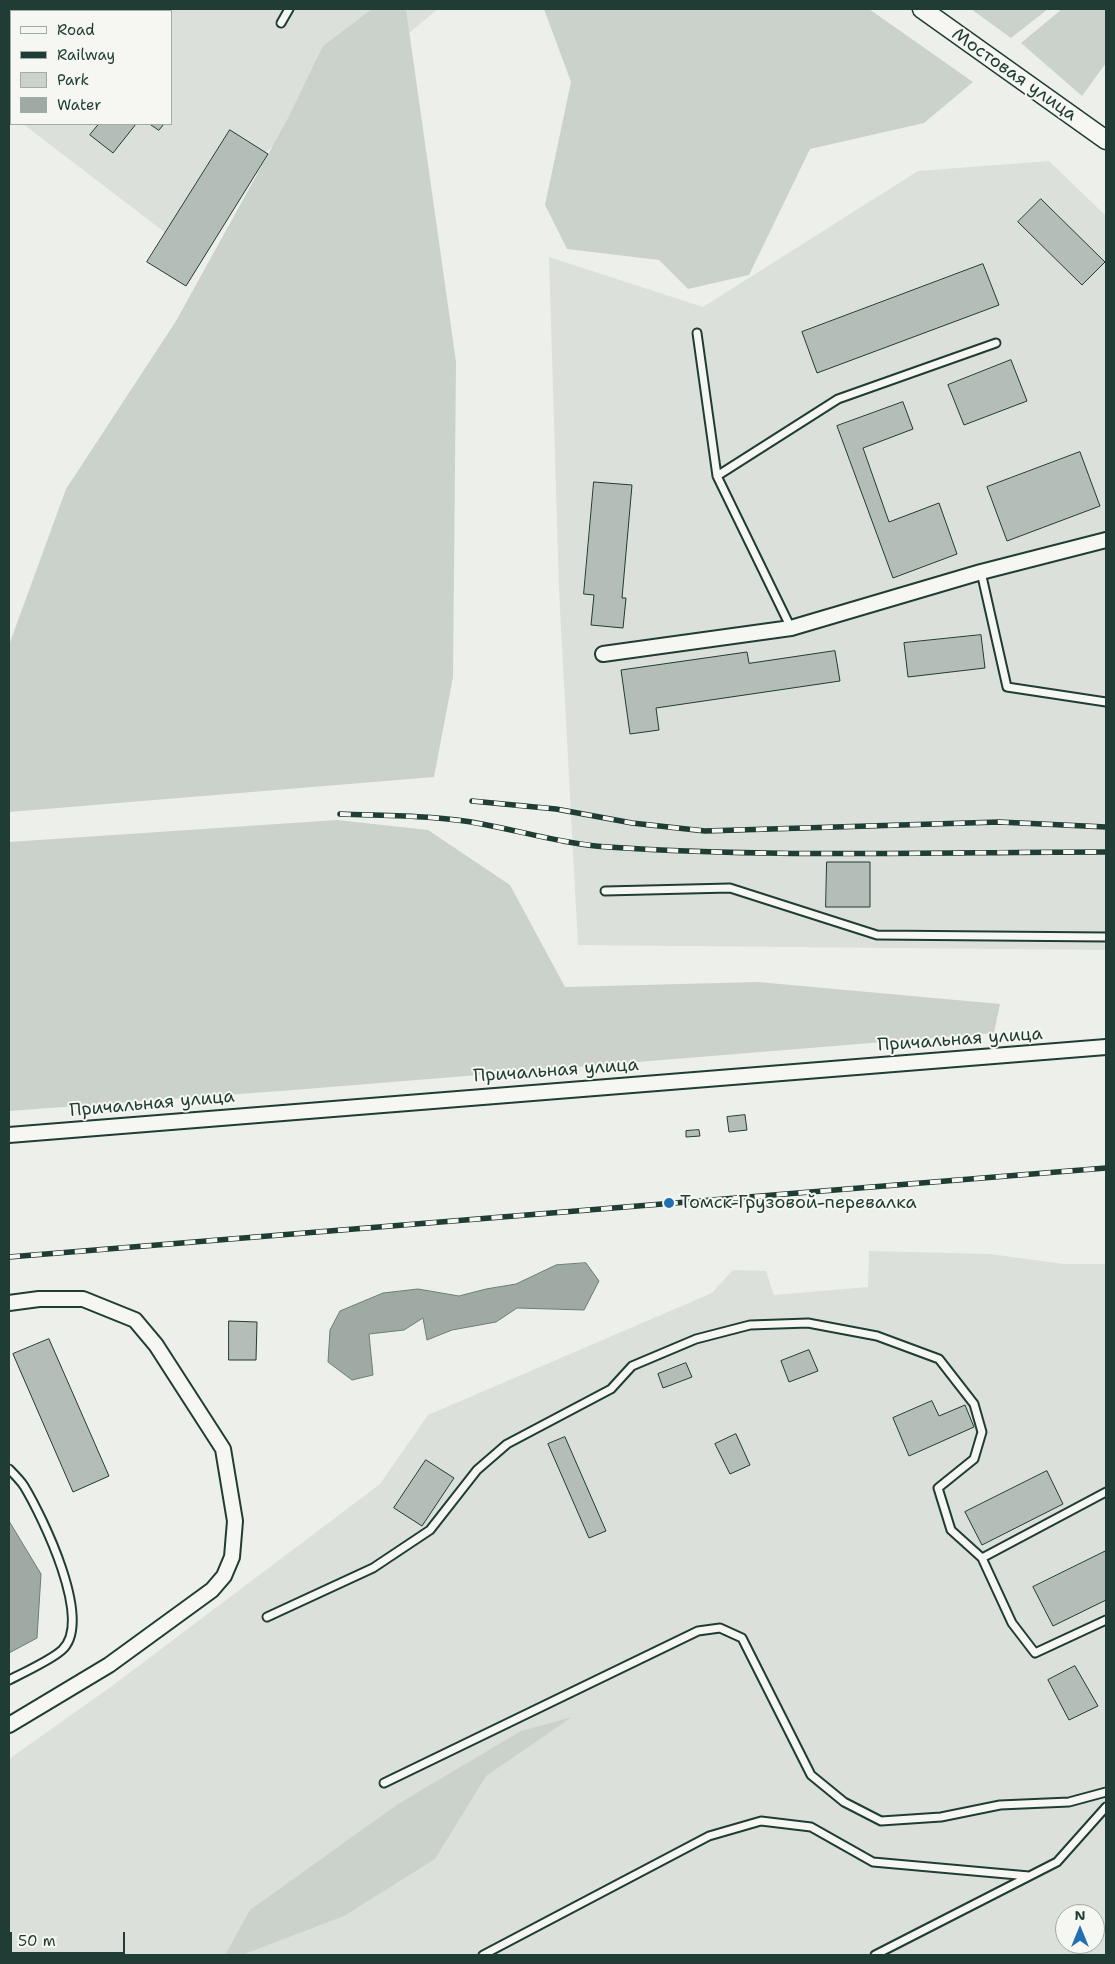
<!DOCTYPE html>
<meta charset="utf-8">
<style>
body{margin:0}
#map{position:relative;width:1115px;height:1964px;overflow:hidden;background:#edefea;font-family:"Shantell Sans",sans-serif}
canvas{display:block}
.frame{position:absolute;inset:0;border:10px solid #1f3d34;pointer-events:none}
.legend{position:absolute;left:10px;top:10px;width:162px;height:115px;box-sizing:border-box;background:#f6f6f2;border:1px solid #a0aca6;margin:0;padding:6px 9px;list-style:none;font-size:15px;color:#1f3d34}
.legend li{display:flex;align-items:center;gap:10px;height:25px}
.legend b{width:25px;border:1px solid #a0aca6}
.north{position:absolute;left:1055px;top:1904px;width:50px;height:50px;box-sizing:border-box;background:#f6f6f2;border:1px solid #a0aca6;border-radius:50%;rotate:0deg;font-size:14px;font-weight:700;line-height:20px;text-align:center;color:#1f3d34}
.north::after{content:'';display:block;margin:auto;width:18px;height:22px;background:#1f6fb2;clip-path:polygon(50% 0,100% 100%,50% 72%,0 100%)}
.scale{position:absolute;left:10px;top:1932px;width:115px;height:22px;box-sizing:border-box;border:2px solid #1f3d34;border-top:0;padding-left:6px;font-size:15px;line-height:18px;white-space:nowrap;color:#1f3d34;-webkit-text-stroke:4px #f6f6f2;paint-order:stroke}
</style>
<div id="map">
<canvas width="1115" height="1964"></canvas>
<div class="frame"></div>
<ul class="legend">
<li><b style="height:6px;background:#f6f6f2"></b>Road</li>
<li><b style="height:6px;background:#1f3d34"></b>Railway</li>
<li><b style="height:14px;background:#cbd2cc"></b>Park</li>
<li><b style="height:14px;background:#9faaa4"></b>Water</li>
</ul>
<div class="north">N</div>
<div class="scale">50 m</div>
</div>
<script>
const context = document.querySelector('canvas').getContext('2d');
context.lineJoin = 'round';
function fillPath(path, color) { context.fillStyle = color; context.fill(path, 'evenodd'); }
function trace(path, color, width, dash) { context.strokeStyle = color; context.lineWidth = width; context.lineCap = dash ? 'butt' : 'round'; context.setLineDash(dash || []); context.stroke(path); }
function label(font, color, halo, rows, align = 'center') {
  context.font = font + ' "Shantell Sans",sans-serif'; context.lineWidth = 4; context.setLineDash([]); context.textBaseline = 'middle'; context.strokeStyle = halo; context.fillStyle = color; for (const [text, x, y, turn = 0] of rows) {
    context.save(); context.translate(x, y); context.rotate((+turn || 0) * Math.PI / 180); context.textAlign = isNaN(turn) ? turn : align; if (halo) context.strokeText(text, 0, 0); context.fillText(text, 0, 0); context.restore();
  }
}
const built = new Path2D(`
 M9,9H438L167,234L23,124H171V11H11V115L9,113Z
 M1049,161L1106,216V950L578,945L559,590L549,257L703,307L918,171Z
 M869,1251L990,1254L1064,1264H1106V1955H9V1759L112,1686L380,1484L428,1415L712,1293L733,1270L766,1271L774,1295L868,1287ZM1065,1914H1095V1944H1065Z`);
const green = new Path2D(`
 M372,9H406L456,362L453,677L434,777L9,812V645L66,489L176,321L287,120L323,46Z
 M544,9H869L973,82L924,123L810,149L749,275L688,289L659,260L567,249L545,205L571,82Z
 M971,9H1048L1011,38Z
 M1062,9H1106V63L1082,96L1021,43Z
 M337,820L428,830L510,885L565,987L758,982L1000,1004L994,1033L294,1090L9,1111V842Z
 M572,1717L486,1776L435,1859L344,1916L242,1955H225L250,1910L398,1804L521,1731Z`);
const water = new Path2D(`
 M586,1263L599,1281L584,1310L517,1308L496,1322L452,1330L427,1340L423,1318L404,1330L369,1334L373,1375L352,1380L328,1362L330,1330L340,1311L383,1293L418,1289L459,1296L486,1289L516,1284L556,1265Z
 M9,1521L41,1574L37,1638L9,1653Z`);
const building = new Path2D(`
 M99,124H136L113,153L90,135Z
 M150,124H164L159,130Z
 M230,130L268,154L186,286L147,262Z
 M1041,199L1105,262L1082,285L1018,222Z
 M983,264L999,305L817,373L802,332Z
 M1011,360L1027,401L964,425L948,385Z
 M903,402L913,429L863,448L889,522L939,503L957,554L893,578L837,426Z
 M1080,452L1100,506L1007,541L987,487Z
 M594,482L632,485L622,598H626L623,628L591,625L594,595L584,594Z
 M981,635L985,668L908,677L904,643Z
 M835,651L840,681L656,708L659,730L630,734L621,670L747,652L749,663Z
 M827,862H870V907H826Z
 M745,1115L747,1130L729,1132L727,1117Z
 M699,1130L700,1136L686,1137V1131Z
 M229,1321L257,1322L256,1360H229Z
 M49,1339L109,1476L73,1492L13,1354Z
 M809,1350L818,1371L789,1382L781,1361Z
 M686,1363L692,1377L663,1388L658,1374Z
 M932,1401L939,1416L965,1405L974,1427L909,1456L893,1418Z
 M736,1434L750,1465L730,1474L715,1444Z
 M565,1437L606,1531L589,1538L548,1444Z
 M426,1460L454,1478L422,1526L394,1508Z
 M1047,1471L1063,1504L982,1545L965,1512Z
 M1106,1551V1600L1053,1626L1033,1587Z
 M1075,1666L1098,1706L1069,1720L1048,1680Z`);
const service = new Path2D(`
 M133,11L135,9
 M281,23L289,9
 M697,333L717,476L791,628
 M717,476L838,399L996,343
 M981,572L1007,687L1106,702
 M605,891L730,888L877,935L1106,937
 M9,1469C14,1474 20,1480 24,1486C42,1516 94,1621 62,1650C51,1660 23,1673 9,1680
 M982,1558L1012,1623L1035,1653L1106,1620
 M267,1617L373,1568L430,1530L477,1470L507,1444L611,1389L632,1366L696,1339L750,1325L808,1323L877,1336L939,1359L974,1404L982,1432L974,1459L938,1488L951,1530L982,1558L1106,1492
 M384,1783L698,1631L720,1628L742,1638L811,1775L844,1802L881,1821L941,1817L1000,1805L1069,1802L1106,1792
 M483,1955L709,1836L761,1821L811,1827L873,1862L1029,1876
 M875,1955L1057,1862L1106,1807`);
const minor = new Path2D(`
 M603,654L791,628L981,572L1106,540
 M9,1135L1106,1047
 M9,1303L39,1299H83L135,1320L156,1345L223,1449L235,1521L232,1557L224,1576L212,1590L109,1665L9,1725`);
const tertiary = new Path2D(`
 M922,9L1106,140`);
const rail = new Path2D(`
 M472,801L556,809L632,823L705,831L999,822L1106,827
 M340,814C386,816 436,815 482,824C524,832 565,844 608,847C774,858 940,852 1106,852
 M9,1257L1106,1168`);
const markers = [
 [669,1203,6,"#1f6fb2"]
];
const streetNames = [
 ["Мостовая улица",1014,75,35],
 ["Причальная улица",960,1040,-4],
 ["Причальная улица",556,1071,-4],
 ["Причальная улица",152,1104,-5]
];
const poiNames = [
 ["Томск-Грузовой-перевалка",680,1203]
];
fillPath(built, '#dce0db');
fillPath(green, '#cbd2cc');
fillPath(water, '#9faaa4');
trace(water, '#6c7e77', 1);
fillPath(building, '#b4bdb8');
trace(building, '#1f3d34', 1);
trace(service, '#1f3d34', 11);
trace(minor, '#1f3d34', 18);
trace(tertiary, '#1f3d34', 21);
trace(service, '#f6f6f2', 7);
trace(minor, '#f6f6f2', 14);
trace(tertiary, '#f6f6f2', 18);
trace(rail, '#1f3d34', 5.5);
trace(rail, '#f6f6f2', 4, [11]);
for (const [x, y, r, color] of markers) { const dot = new Path2D(); dot.arc(x, y, r, 0, 2 * Math.PI); context.fillStyle = color; context.fill(dot); trace(dot, '#f6f6f2', 2); }
label('18px', '#1f3d34', '#f6f6f2', streetNames);
label('18px', '#1f3d34', '#f6f6f2', poiNames, 'left');
</script>
